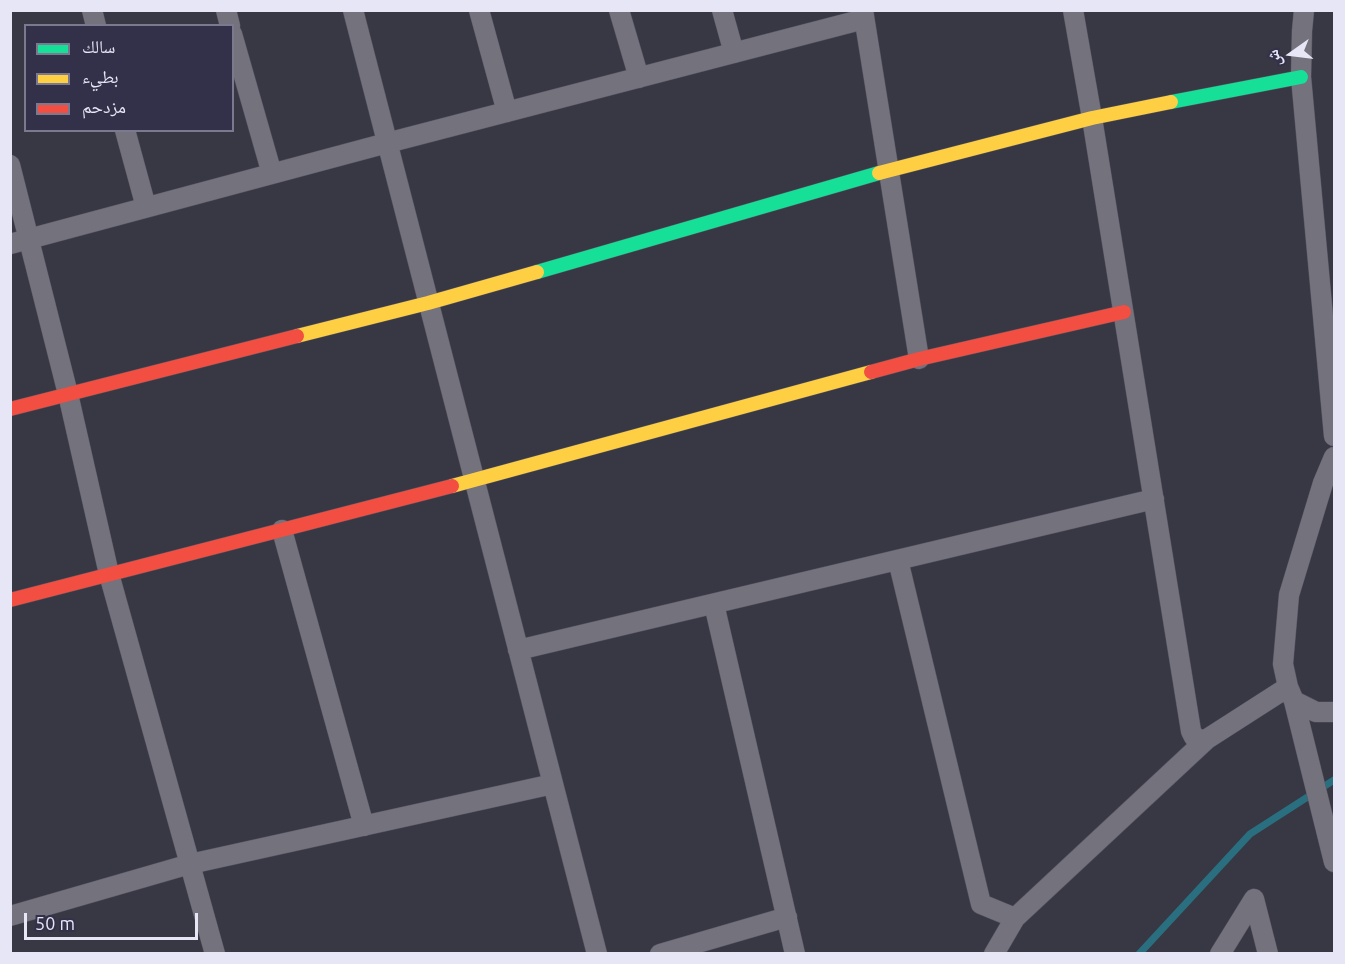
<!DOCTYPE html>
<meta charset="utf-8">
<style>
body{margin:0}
#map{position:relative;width:1345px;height:964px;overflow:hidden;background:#383744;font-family:Ubuntu,"Noto Naskh Arabic",sans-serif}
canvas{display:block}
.frame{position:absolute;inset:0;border:12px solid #e6e6f6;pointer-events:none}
.legend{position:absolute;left:24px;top:24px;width:210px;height:108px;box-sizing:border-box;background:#33314a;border:2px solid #7b798f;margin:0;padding:8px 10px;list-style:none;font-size:18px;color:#e6e6f6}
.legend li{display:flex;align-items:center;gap:12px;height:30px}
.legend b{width:30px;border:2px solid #7b798f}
.north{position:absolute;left:1261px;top:24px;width:60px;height:60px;-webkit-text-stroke:4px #33314a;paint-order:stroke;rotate:256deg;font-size:16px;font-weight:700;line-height:24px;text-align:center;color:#e6e6f6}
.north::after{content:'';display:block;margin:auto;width:21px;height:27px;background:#e6e6f6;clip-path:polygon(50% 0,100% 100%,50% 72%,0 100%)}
.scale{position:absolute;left:24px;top:913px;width:174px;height:27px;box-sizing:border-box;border:3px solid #e6e6f6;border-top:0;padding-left:8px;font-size:18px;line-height:21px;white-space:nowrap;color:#e6e6f6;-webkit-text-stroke:4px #33314a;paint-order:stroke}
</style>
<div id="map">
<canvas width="1345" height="964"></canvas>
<div class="frame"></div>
<ul class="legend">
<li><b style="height:8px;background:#16e098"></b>سالك</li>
<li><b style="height:8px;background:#ffcf43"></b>بطيء</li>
<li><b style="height:8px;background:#f24e42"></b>مزدحم</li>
</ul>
<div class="north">ش</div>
<div class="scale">50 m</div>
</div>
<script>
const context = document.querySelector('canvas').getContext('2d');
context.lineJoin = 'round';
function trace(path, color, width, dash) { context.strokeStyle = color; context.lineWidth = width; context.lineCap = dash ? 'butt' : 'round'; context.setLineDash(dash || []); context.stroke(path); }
const stream = new Path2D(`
 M1139,954L1250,834L1334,780`);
const street = new Path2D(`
 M92,10L96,26
 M226,10L230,26
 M353,10L597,954
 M479,10L507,112
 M619,10L639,78
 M722,10L734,53
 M863,10L919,359
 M1073,10L1092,118L1191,731L1194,737L1200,740L1207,739L1288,687
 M1304,10L1302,31L1301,77L1334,436
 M232,34L272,174
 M125,130L146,207
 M10,165L68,394L109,574L215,954
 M10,244L387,143L864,19
 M1334,457L1323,483L1289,595L1283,664L1288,687L1294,701L1316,712H1334
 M282,530L364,826
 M898,560L981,904L1015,918
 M714,604L795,954
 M518,650L1154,499
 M1294,701L1334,862
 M1254,899L1268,954
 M10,916L190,864L553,784
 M660,954L787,917
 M994,954L1015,918L1207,739
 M1220,954L1254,899`);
const fast = new Path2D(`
 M1171,102L1301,77
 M537,272L879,173`);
const slow = new Path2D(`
 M879,173L1092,118L1171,102
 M297,336L428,303L537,272
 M452,486L871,372`);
const jam = new Path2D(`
 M871,372L919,359L1124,312
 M10,409L297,336
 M10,600L452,486`);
trace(stream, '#2a6f7f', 7);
trace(street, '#54535f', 21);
trace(fast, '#54535f', 15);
trace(slow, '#54535f', 15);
trace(jam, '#54535f', 15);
trace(street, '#73727d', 20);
trace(fast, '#16e098', 14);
trace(slow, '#ffcf43', 14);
trace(jam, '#f24e42', 14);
</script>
